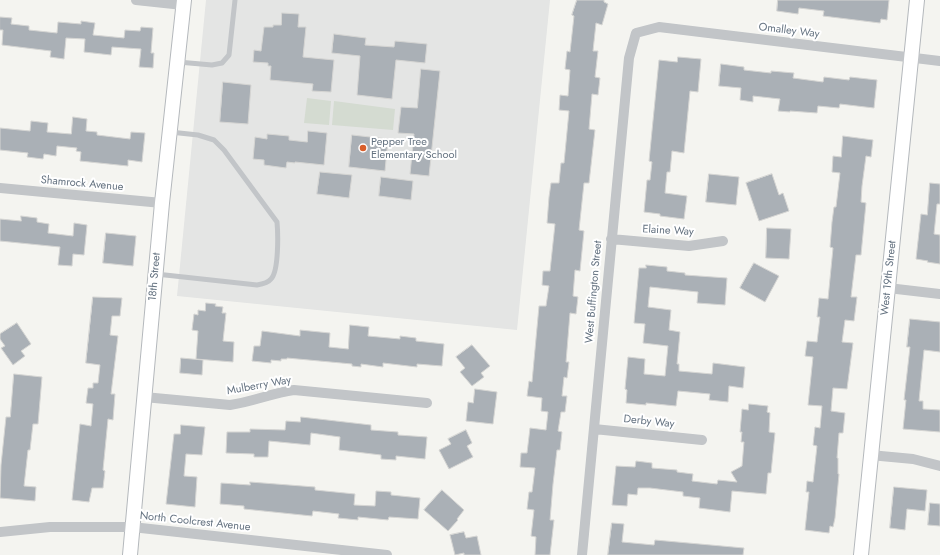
<!DOCTYPE html>
<style>
body{margin:0}
canvas{display:block;background:#f4f4f0}
</style>
<canvas width="940" height="555"></canvas>
<script>
const context = document.querySelector('canvas').getContext('2d');
context.lineJoin = 'round';
function fillPath(path, color) { context.fillStyle = color; context.fill(path, 'evenodd'); }
function trace(path, color, width, dash) { context.strokeStyle = color; context.lineWidth = width; context.lineCap = dash ? 'butt' : 'round'; context.setLineDash(dash || []); context.stroke(path); }
function label(font, color, halo, rows, align = 'center') {
  context.font = font + ' Jost,sans-serif'; context.lineWidth = 4; context.setLineDash([]); context.textBaseline = 'middle'; context.strokeStyle = halo; context.fillStyle = color; for (const [text, x, y, turn = 0] of rows) {
    context.save(); context.translate(x, y); context.rotate((+turn || 0) * Math.PI / 180); context.textAlign = isNaN(turn) ? turn : align; if (halo) context.strokeText(text, 0, 0); context.fillText(text, 0, 0); context.restore();
  }
}
const built = new Path2D(`
 M206,0H550L517,330L177,296Z`);
const green = new Path2D(`
 M307,98L331,101L329,125L304,123Z
 M334,101L395,109L393,130L332,125Z`);
const building = new Path2D(`
 M577,0H604V2L608,4L602,25L596,23L593,51H598L595,77L600,78L598,95L592,94L589,129L595,130L589,183H584L579,230L584,231L580,271L575,270L573,296L578,297L576,314L570,313L566,362H569L567,378L564,377L562,396H567L565,412H561L558,431L562,432L560,450H557L553,484L550,520H554L550,555H535L536,537L531,536L534,510L527,509L529,492H532L535,468L520,467L521,453H527L530,428L546,430L548,412L541,411L542,398L527,396L529,381L532,382L539,306H546L549,286L542,285L543,271H550L555,224L547,223L549,197L551,183H559L561,163H564L569,111L559,110L560,95L568,96L570,70L565,69L567,51L570,52L574,16L572,15Z
 M778,0H889L887,20L881,19L880,23L823,16L824,11L799,8L798,14L777,11Z
 M282,13L299,14L298,27H306L303,57L334,60L331,92L312,91L313,84L270,80L271,66H268V63L253,62L254,50L261,51L264,27H273V25H281Z
 M0,17L12,18L11,24L29,26V30L57,33L58,22L81,24V21L95,23L93,35L124,38L125,30L140,31L141,27L153,28L151,53H154L153,68L139,67L141,49L112,47L111,55L84,52L85,39L66,38L64,59L50,57L51,51L2,45L3,30H0Z
 M334,34L366,38L365,45L394,47L395,41L427,44L425,63L396,60L392,99L357,95L360,56L332,53Z
 M678,57L701,59L698,92L690,91L684,153L672,151L670,172H667L665,193L687,196L684,219L660,216V214L644,212L647,180H650L652,162L649,161L659,60L677,62Z
 M721,64L744,67V70L771,73V71L794,73L793,78L823,82L824,77L849,80L850,77L877,80L874,108L840,104L839,108L818,106L817,113L790,111V112L778,111L780,99L753,96V102L740,100L741,88L719,86Z
 M421,69L440,71L429,176L410,174L414,134L398,133L401,107L417,108Z
 M223,82L251,85L248,124L220,122Z
 M73,117L87,119L86,131L97,132V135L130,139L131,132L145,133L142,162L128,160V166L80,161L81,152L76,151L77,148L57,146L56,156L44,154L43,159L27,157L28,153L0,150V128L30,131L31,121L48,123L47,132L71,134Z
 M308,131L327,133L324,165L295,162V163L287,162L286,168L264,165V160L253,159L255,137L267,139V134L289,136V140L307,142Z
 M352,135L388,139L385,171L349,167Z
 M843,136L873,140L871,157L866,156L862,186L861,202L866,203L861,255H856L853,280L851,297H857L854,321L845,320L842,342L853,343L847,389L833,388L831,411L845,413L843,433H839L837,458H838V474H839L835,518L833,527L830,526L829,533L805,530L809,492H806L807,481L813,482L817,446L813,445L815,427L820,428L822,406L808,405L813,357L805,356L807,341L817,342L820,317H817L819,298L828,299L833,248L830,247L832,222L834,207H836L840,173L832,172L833,156L841,157Z
 M320,172L352,175L349,198L317,194Z
 M709,174L739,177L736,205L706,202Z
 M772,174L779,195L783,193L789,211L759,221L746,183Z
 M381,177L413,181L411,200L379,196Z
 M930,183L940,184V204H937L934,234L940,235V264L927,262L928,261L916,259L921,214L927,215Z
 M21,216L37,218V222L49,224L48,233L73,236L74,223L87,225L84,255L73,254L72,266L58,265L60,247L0,241V219L21,221Z
 M767,228L791,229L789,259L766,258Z
 M106,233L136,236L133,266L103,263Z
 M754,263L779,276L765,302L740,288Z
 M646,265L667,267V271L685,273V275L727,278L725,305L697,303L698,292L650,287L648,307L671,310L669,330L680,332L677,364H679V371L712,374L713,363L745,367L743,388L729,386L728,402L709,400L710,394L678,391L676,406L646,403V405L626,403L627,390L625,389L628,357L645,359L644,374L665,376L668,346L643,343L645,324L634,323L639,268H646Z
 M93,297L122,298L120,316H112L110,335L118,336L111,394H115L113,420L108,419L103,470L105,471L103,488H92L89,502L72,500L80,424L91,426L93,404L86,403L88,388H93V383H98L100,365L86,363Z
 M206,303L216,304L215,306L223,307L222,313H226L223,341L234,342L233,362L196,359L198,331L192,330L194,314L198,315V310L205,311Z
 M910,319L940,322V352L924,350L919,401H923V409L940,410V432L903,429L906,400H904L910,347H907Z
 M17,323L31,344L21,351L25,356L13,365L1,348L5,346L0,339V334Z
 M350,325L369,327L368,336L400,339V336L416,338V341L444,344L442,366L417,364V367L383,363V367L361,364V367L352,366V364L287,358V359H281V361L271,360V363L252,361L254,346H260L262,331L300,336V330L330,333L329,347L348,349Z
 M472,345L490,366L481,373L484,377L472,386L460,372L465,368L456,357Z
 M181,358L203,360L202,375L180,373Z
 M14,374L42,377L38,424H33L30,450H28L24,486L36,487L35,501L0,498L1,465L6,417H10Z
 M475,389L497,392L493,424L466,421L468,402L473,403Z
 M749,404L768,406L767,412L770,413L769,432L775,433L771,473H768L766,494L732,491L730,512L699,508L700,498L683,496V492L650,488H638L637,495L628,494L627,506L612,505L616,466L635,467L636,461L652,463V468L677,470V472L693,474L692,481L717,484L718,480L737,482L731,472L742,466L744,442H741L742,432H740L742,409L748,410Z
 M301,417L371,425V430L398,432V435L427,437L425,459L396,456V460L381,459V455L339,450L340,437L311,433L310,445L269,441L268,457H254V454L226,453L227,432H250V429L285,430L286,421L300,422Z
 M181,425L205,427L202,455L186,454L184,476L197,477L195,507L166,504L174,434H180Z
 M466,430L472,443L467,446L473,457L449,469L439,450L451,444L448,439Z
 M250,482L315,487V490L355,494L354,505L375,506L376,491L391,492V495L420,498L418,519L389,517L388,520L358,517V520L338,518L339,514L313,511L312,516L244,509V506L220,504L221,483L250,485Z
 M894,487L927,490L925,511L907,509L905,530L890,528Z
 M442,490L464,510L457,519L458,520L448,531L424,510Z
 M930,503L940,504V526L928,525Z
 M612,523L624,524L622,542L654,545L655,540L744,548L743,555H608Z
 M464,532L466,538L477,536L481,555H464V553L455,555L450,535Z`);
const lane = new Path2D(`
 M178,62L212,65L222,63L229,55L235,0
 M156,274L257,285C263,284 268,283 271,279C279,271 278,233 277,222L224,150L214,140L198,135L170,132`);
const street = new Path2D(`
 M136,0L183,5
 M0,188L162,203
 M611,239L689,246L723,241
 M888,288L940,294
 M144,397L230,405C252,402 272,393 294,390L427,403
 M594,429L702,440
 M870,455L913,459L940,466
 M0,532L50,527H132L387,555
 M582,555L629,58L636,33L659,27L940,61`);
const secondary = new Path2D(`
 M130,555L162,203L184,0
 M861,555L917,0`);
const markers = [
 [363,148,4,"#d95e2a"]
];
const streetNames = [
 ["Omalley Way",789,31,7],
 ["Shamrock Avenue",82,184,5],
 ["Elaine Way",668,231,3],
 ["18th Street",155,277,-85],
 ["West 19th Street",889,278,-84],
 ["West Buffington Street",594,292,-85],
 ["Mulberry Way",259,386,-10],
 ["Derby Way",649,422,6],
 ["North Coolcrest Avenue",195,522,6]
];
const poiNames = [
 ["Pepper Tree",371,142],
 ["Elementary School",371,155]
];
fillPath(built, '#e4e5e4');
fillPath(green, '#d4dbd1');
fillPath(building, '#aab0b6');
trace(building, '#d5d5d3', 1);
trace(secondary, '#b4b8bc', 16);
trace(lane, '#c2c5c8', 5);
trace(street, '#c2c5c8', 10);
trace(secondary, '#fff', 14);
for (const [x, y, r, color] of markers) { const dot = new Path2D(); dot.arc(x, y, r, 0, 2 * Math.PI); context.fillStyle = color; context.fill(dot); trace(dot, '#fff', 1.5); }
label('11px', '#647280', '#fff', streetNames);
label('11px', '#647280', '#fff', poiNames, 'left');
</script>
